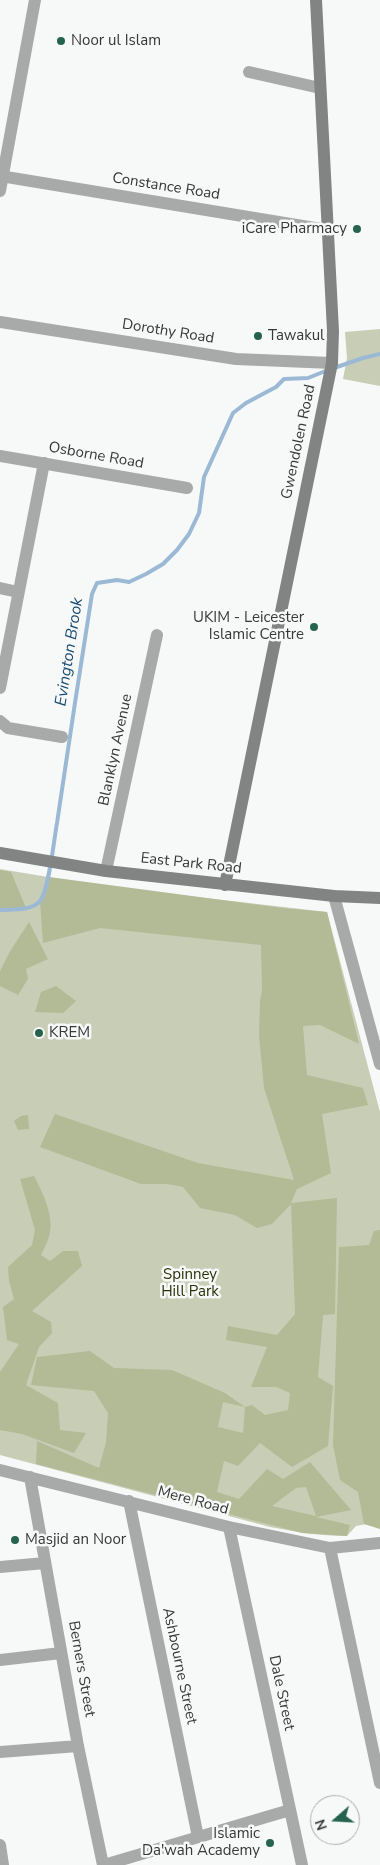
<!DOCTYPE html>
<style>
body{margin:0}
#map{position:relative;width:380px;height:1865px;overflow:hidden;background:#f7f9f9;font-family:"Nunito Sans",sans-serif}
canvas{display:block}
.north{position:absolute;left:310px;top:1795px;width:50px;height:50px;box-sizing:border-box;background:#f7f9f9;border:1px solid #aaabab;border-radius:50%;rotate:251deg;font-size:14px;font-weight:700;line-height:20px;text-align:center;color:#373737}
.north::after{content:'';display:block;margin:auto;width:18px;height:22px;background:#26634e;clip-path:polygon(50% 0,100% 100%,50% 72%,0 100%)}
</style>
<div id="map">
<canvas width="380" height="1865"></canvas>
<div class="north">N</div>
</div>
<script>
const context = document.querySelector('canvas').getContext('2d');
context.lineJoin = 'round';
function fillPath(path, color) { context.fillStyle = color; context.fill(path, 'evenodd'); }
function trace(path, color, width, dash) { context.strokeStyle = color; context.lineWidth = width; context.lineCap = dash ? 'butt' : 'round'; context.setLineDash(dash || []); context.stroke(path); }
function label(font, color, halo, rows, align = 'center') {
  context.font = font + ' "Nunito Sans",sans-serif'; context.lineWidth = 5; context.setLineDash([]); context.textBaseline = 'middle'; context.strokeStyle = halo; context.fillStyle = color; for (const [text, x, y, turn = 0] of rows) {
    context.save(); context.translate(x, y); context.rotate((+turn || 0) * Math.PI / 180); context.textAlign = isNaN(turn) ? turn : align; if (halo) context.strokeText(text, 0, 0); context.fillText(text, 0, 0); context.restore();
  }
}
const green = new Path2D(`
 M380,329V386L343,379L347,358L345,332Z
 M0,869L102,886L327,912L380,1112V1529L372,1523L356,1526L347,1536C321,1536 296,1532 270,1527L0,1455Z`);
const forest = new Path2D(`
 M0,870L11,872L26,908L1,910L0,912Z
 M49,877L282,908L327,912L359,1044L320,1025L303,1026L307,1075L363,1088L368,1105L322,1114L331,1173L297,1189L291,1203L337,1198L335,1314L323,1315L318,1377L333,1386L328,1446L292,1467L260,1443L238,1466L224,1461L217,1492L239,1499L267,1469L283,1479L310,1462L351,1510L316,1517L350,1525L347,1536L302,1533L36,1464L37,1441L99,1468L106,1442L108,1413L94,1391L31,1385L37,1357L90,1351L114,1368L172,1370L225,1393L245,1407L252,1405L265,1415L288,1410L290,1393L276,1387H251L267,1347L226,1340L228,1326L277,1335L295,1314L291,1204L272,1224L257,1228L235,1215L200,1208L183,1187L167,1184H141L40,1147L55,1114L198,1163L294,1180L264,1088L259,1036L260,1001L262,991L261,945L100,928L43,943L40,901ZM223,1402L245,1407L243,1433L218,1427ZM306,1487L316,1516L272,1506L296,1488Z
 M29,922L48,959L26,969L28,979L18,995L0,986V971L9,953Z
 M56,986L76,1001L63,1013L35,1012L41,992Z
 M28,1115L29,1129L18,1130L14,1121L21,1116Z
 M34,1176C43,1193 55,1217 49,1237C47,1243 44,1249 41,1255L50,1261L63,1251H78L82,1266L32,1311L51,1322L52,1333L39,1347L26,1385L58,1403L60,1430L86,1433L74,1453L22,1434L0,1430V1372L19,1344L7,1340L3,1307L14,1299L9,1281L8,1267L32,1245L35,1230L20,1179Z
 M380,1230V1529L364,1524L358,1492L340,1480L333,1445L339,1247L369,1245L374,1231Z`);
const stream = new Path2D(`
 M334,368L363,358L380,354
 M0,910C12,909 32,911 40,901C49,890 54,839 57,823C68,747 80,670 92,594L97,583L117,580L129,582L146,574L163,564L177,550L189,534L199,513L204,477L233,413L246,403L276,387L284,379L308,378L328,370`);
const street = new Path2D(`
 M249,72L320,88
 M0,176L327,230
 M0,191L35,0
 M0,322L236,359L332,363
 M0,456L187,488
 M0,588L18,592
 M0,688L44,463
 M0,721L8,728L62,737
 M106,871L157,635
 M334,896L380,1064
 M0,1470L229,1527L330,1548L380,1543
 M30,1477L78,1746L103,1865
 M129,1501L198,1837
 M229,1527L302,1865
 M330,1548L380,1783
 M0,1567L45,1563
 M0,1660L61,1653
 M0,1752L78,1746
 M0,1845L3,1865
 M104,1865L290,1810`);
const secondary = new Path2D(`
 M0,853L106,871L334,896L380,898
 M225,885L332,363L333,331L316,0`);
const markers = [
 [61,41,5,"#26634e"],
 [357,229,5,"#26634e"],
 [258,336,5,"#26634e"],
 [314,627,5,"#26634e"],
 [39,1033,5,"#26634e"],
 [15,1540,5,"#26634e"],
 [270,1843,5,"#26634e"]
];
const poiNames = [
 ["Noor ul Islam",71,41],
 ["iCare Pharmacy",347,229,"right"],
 ["Tawakul",268,336],
 ["UKIM - Leicester",304,618,"right"],
 ["Islamic Centre",304,635,"right"],
 ["KREM",49,1033],
 ["Masjid an Noor",25,1540],
 ["Islamic",260,1834,"right"],
 ["Da'wah Academy",260,1851,"right"]
];
const streetNames = [
 ["Constance Road",166,187,9],
 ["Dorothy Road",168,332,9],
 ["Gwendolen Road",299,442,-78],
 ["Osborne Road",96,456,10],
 ["Blanklyn Avenue",116,750,-78],
 ["East Park Road",191,864,6],
 ["Mere Road",193,1501,15],
 ["Ashbourne Street",179,1666,78],
 ["Berners Street",81,1669,80],
 ["Dale Street",281,1693,78]
];
const parkNames = [
 ["Spinney",190,1275],
 ["Hill Park",190,1292]
];
const waterNames = [
 ["Evington Brook",70,652,-81]
];
fillPath(green, '#c8ceb6');
fillPath(forest, '#b2ba96');
trace(stream, '#9bb9d4', 4);
trace(street, '#a8a9a9', 12);
trace(secondary, '#828383', 12);
for (const [x, y, r, color] of markers) { const dot = new Path2D(); dot.arc(x, y, r, 0, 2 * Math.PI); context.fillStyle = color; context.fill(dot); trace(dot, '#f7f9f9', 2); }
label('15px', '#373737', '#f7f9f9', poiNames, 'left');
label('15px', '#373737', '#f7f9f9', streetNames);
label('15px', '#2c3205', '#f7f9f9', parkNames);
label('italic 16px', '#1c4c71', '#f7f9f9', waterNames);
</script>
